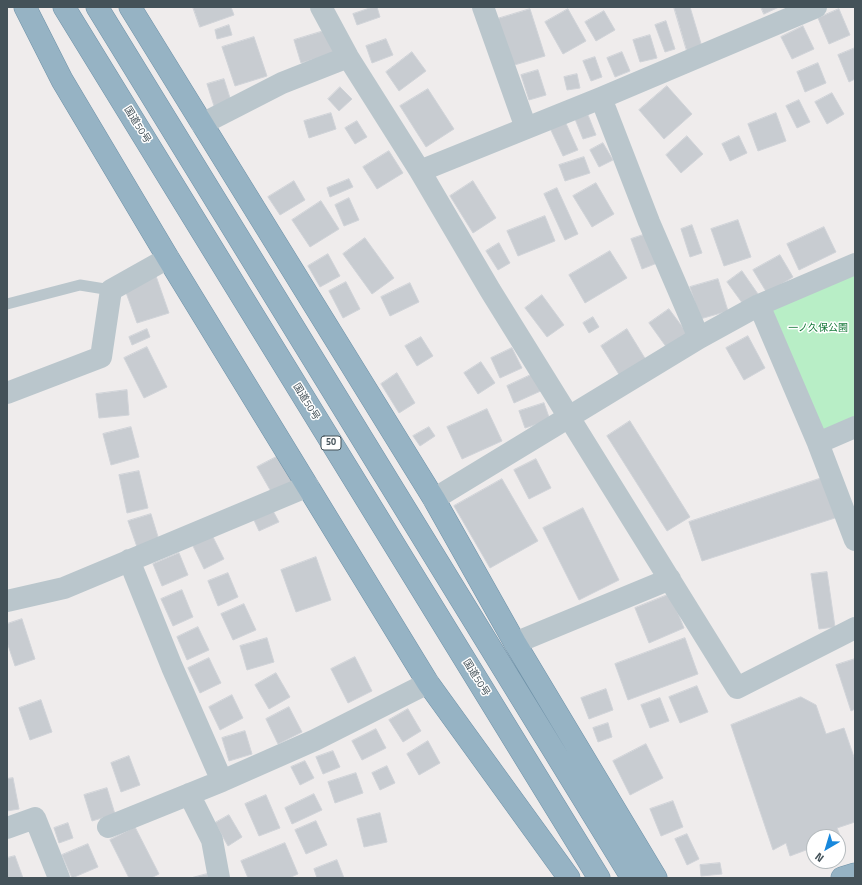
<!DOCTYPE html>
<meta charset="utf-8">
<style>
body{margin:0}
#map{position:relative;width:862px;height:885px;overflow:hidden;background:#efecec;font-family:"Titillium Web",sans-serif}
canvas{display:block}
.frame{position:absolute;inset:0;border:8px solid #445259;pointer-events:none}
.north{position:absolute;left:806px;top:829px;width:40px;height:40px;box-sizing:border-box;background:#fff;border:1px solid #b4babd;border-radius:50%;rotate:218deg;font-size:11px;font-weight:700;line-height:16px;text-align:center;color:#445259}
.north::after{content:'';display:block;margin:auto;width:14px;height:18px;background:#1888dc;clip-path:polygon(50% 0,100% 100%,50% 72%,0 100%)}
</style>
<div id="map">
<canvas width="862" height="885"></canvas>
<div class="frame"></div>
<div class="north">N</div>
</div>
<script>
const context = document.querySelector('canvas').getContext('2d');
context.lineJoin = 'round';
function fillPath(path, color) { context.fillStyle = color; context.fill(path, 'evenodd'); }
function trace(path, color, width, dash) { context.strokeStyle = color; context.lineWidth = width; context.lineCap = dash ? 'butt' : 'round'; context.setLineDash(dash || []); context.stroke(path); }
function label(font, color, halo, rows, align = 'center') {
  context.font = font + ' "Titillium Web","Noto Sans JP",sans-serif'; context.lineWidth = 3; context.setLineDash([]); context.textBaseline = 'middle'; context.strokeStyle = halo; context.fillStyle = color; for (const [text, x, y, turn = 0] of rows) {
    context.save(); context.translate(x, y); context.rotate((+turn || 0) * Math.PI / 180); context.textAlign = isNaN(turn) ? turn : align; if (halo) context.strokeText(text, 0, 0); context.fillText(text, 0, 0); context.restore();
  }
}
const green = new Path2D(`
 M855,273V418L821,432L769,309Z`);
const building = new Path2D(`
 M193,7H231L234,15L200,27Z
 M373,7H377L380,17L357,25L353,14Z
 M674,7H690L702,47L687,51Z
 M761,7H779L764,14Z
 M530,9L545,56L511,66L497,19Z
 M568,9L586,41L563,54L545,22Z
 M839,9L850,35L829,44L818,18Z
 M604,11L615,30L596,41L585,22Z
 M666,21L675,49L665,52L655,25Z
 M229,25L232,35L217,39L215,30Z
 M803,26L814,49L792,59L781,37Z
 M327,30L334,53L301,63L294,40Z
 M650,35L657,58L640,62L633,40Z
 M254,37L267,76L235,86L222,47Z
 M386,39L393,55L372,63L366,46Z
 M855,48V79L849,82L838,55Z
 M412,52L426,71L399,91L386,72Z
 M622,52L630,71L615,77L607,58Z
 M595,57L602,77L591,81L583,61Z
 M818,63L826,83L805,92L797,72Z
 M538,70L546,95L529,100L521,75Z
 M577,74L580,88L567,90L564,77Z
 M224,79L231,101L214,106L207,84Z
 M667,86L692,114L664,139L639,110Z
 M340,87L352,99L339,111L328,99Z
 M428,89L454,129L426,147L400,106Z
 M832,93L844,114L827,124L815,102Z
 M799,100L810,122L797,128L786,106Z
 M331,113L336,129L309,138L304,121Z
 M776,113L786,141L758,151L748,124Z
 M588,115L596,135L583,139L575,119Z
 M564,119L578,150L563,156L549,126Z
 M357,121L367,137L355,144L345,128Z
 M687,136L703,154L681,173L666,155Z
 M739,136L747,153L730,161L722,144Z
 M603,143L613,160L599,167L590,150Z
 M389,151L403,173L377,189L363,167Z
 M584,157L590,173L565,181L559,165Z
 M349,179L353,187L330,197L327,188Z
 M294,181L305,200L280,215L268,197Z
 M473,181L496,218L473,233L450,196Z
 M596,183L614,214L592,227L573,196Z
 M557,188L578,234L565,240L544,194Z
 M349,198L359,220L344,226L335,205Z
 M321,201L339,229L310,247L292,220Z
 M545,216L555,241L518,256L507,231Z
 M738,220L751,257L724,266L711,229Z
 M692,225L702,253L690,257L681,229Z
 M824,227L836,252L799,270L787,244Z
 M655,231L665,260L642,269L631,239Z
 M365,238L394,278L372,294L343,254Z
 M499,243L510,263L498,270L486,251Z
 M610,251L627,278L585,303L569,275Z
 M328,254L340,276L320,287L308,266Z
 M780,255L793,277L767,293L753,270Z
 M742,271L758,294L743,304L727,282Z
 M156,276L169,313L137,323L124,287Z
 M718,279L728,311L700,319L690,287Z
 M346,282L360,309L343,318L329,291Z
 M410,283L419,302L390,316L381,297Z
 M542,295L564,325L547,337L525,308Z
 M669,309L687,333L667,348L649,323Z
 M593,317L599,327L589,333L583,323Z
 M147,329L150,337L132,345L129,337Z
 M627,329L646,360L620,376L601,346Z
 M748,336L765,368L744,380L726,348Z
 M421,337L433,356L417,366L405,346Z
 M147,347L167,387L144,398L124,358Z
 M512,348L522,368L500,378L491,358Z
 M481,362L495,383L478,394L464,373Z
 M397,373L415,403L399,413L381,384Z
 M535,373L543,390L514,403L507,386Z
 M127,390L129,415L99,418L96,394Z
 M544,403L550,420L525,428L519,411Z
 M487,409L502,441L462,459L447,427Z
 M630,421L690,517L667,531L607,436Z
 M131,427L139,457L111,465L103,434Z
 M429,427L435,436L420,446L413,436Z
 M280,455L295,483L273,495L257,467Z
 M536,459L551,488L529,499L514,470Z
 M139,471L148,508L127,513L119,475Z
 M825,477L838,517L702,561L689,522Z
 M502,479L538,541L490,568L454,506Z
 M583,508L619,580L579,600L543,528Z
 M272,509L279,522L259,531L253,518Z
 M151,514L159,540L137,547L128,521Z
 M212,535L224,559L204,569L192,544Z
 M179,553L188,575L162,586L153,564Z
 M316,557L331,600L296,612L281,570Z
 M827,572L835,627L819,629L811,574Z
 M228,573L238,597L218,606L208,581Z
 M182,590L193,617L173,626L161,599Z
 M670,594L684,628L649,643L635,608Z
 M244,604L256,630L233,640L221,614Z
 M22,619L35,659L15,666L7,642V624Z
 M198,627L209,650L187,660L177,637Z
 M267,638L274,662L247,670L240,646Z
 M685,638L698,674L628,700L615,664Z
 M355,657L372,691L348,703L331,669Z
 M209,658L221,683L200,693L188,668Z
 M855,659V709L851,711L836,665Z
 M276,673L290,697L269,709L255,685Z
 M697,686L708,712L680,723L669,697Z
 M606,689L613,710L589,719L581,698Z
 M232,695L243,718L220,730L209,707Z
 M801,697L816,705L826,734L844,728L855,760V822L837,828L841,838L814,837V847L790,856L786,843L773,850L731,725Z
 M660,698L669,721L650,728L641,705Z
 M41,700L52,732L30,740L19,708Z
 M289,707L302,732L278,744L266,719Z
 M408,709L421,731L403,742L389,720Z
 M608,723L612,737L598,742L593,728Z
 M376,729L386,748L362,760L352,741Z
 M245,731L252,754L229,761L222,738Z
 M428,741L440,763L419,775L407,754Z
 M646,744L663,778L630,795L613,761Z
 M333,751L340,767L323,774L316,757Z
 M129,756L140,785L121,792L111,763Z
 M305,761L314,778L300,785L291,767Z
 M387,766L395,783L380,790L372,773Z
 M356,773L363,793L335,803L328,782Z
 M13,778L19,809L7,811V779Z
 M107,788L115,814L92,821L84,795Z
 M314,794L322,810L292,824L285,808Z
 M266,795L280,828L259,836L245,804Z
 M673,801L683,827L661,836L650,809Z
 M380,813L387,842L364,847L357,819Z
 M229,815L242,837L228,846L215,823Z
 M316,821L327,845L306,854L295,830Z
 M68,823L73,838L59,843L54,828Z
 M135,827L159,874L151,878H129L110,840Z
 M687,834L699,859L687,865L675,839Z
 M285,843L298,874L289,878H248L241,861Z
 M88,844L98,867L72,878L62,855Z
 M15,856L23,878H7V858Z
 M337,860L344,878H317L314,869Z
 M720,863L722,874L701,876L700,865Z
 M207,874L208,878H191Z`);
const service = new Path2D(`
 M7,304L80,285L111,290`);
const minor = new Path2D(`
 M321,7L348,57L420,171L490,290L737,688L855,628
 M483,7L526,128
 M601,98L649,222L699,338
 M202,124L282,83L348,57
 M420,171L601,98L816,7
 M759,305L818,443L855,540
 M7,393L101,357L111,290L168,258
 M818,443L855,427
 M434,499L699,338L759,305L855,264
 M129,560L172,667L222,781L315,740L428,683
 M7,601L64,588L308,486
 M515,643L670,579
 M189,794L212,840L219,878
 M108,827L222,781
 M7,828L35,818L59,878`);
const trunk = new Path2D(`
 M25,7L62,80L168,258L428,683L569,878
 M64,7L599,878
 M97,7L632,878
 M130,7L434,499L515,643L656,878
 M842,878L855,874`);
const shields = [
 [331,443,20]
];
const shieldNames = [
 ["50",331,443]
];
const streetNames = [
 ["国道50号",137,125,58],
 ["国道50号",306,402,58],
 ["国道50号",476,678,58]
];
const parkNames = [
 ["一ノ久保公園",818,329]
];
fillPath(green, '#b8eec6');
fillPath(building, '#c8ccd1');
trace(building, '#d0d3d8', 1);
trace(trunk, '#6e91a7', 23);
trace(service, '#bac6cc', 11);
trace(minor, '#bac6cc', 22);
trace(trunk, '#96b3c4', 22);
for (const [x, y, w] of shields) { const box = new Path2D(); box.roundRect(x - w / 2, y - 7, w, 14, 3); context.fillStyle = '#fff'; context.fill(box); trace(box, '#445259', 1); }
label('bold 9px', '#445259', null, shieldNames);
label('10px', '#445259', '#fff', streetNames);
label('10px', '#16793a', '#fff', parkNames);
</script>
